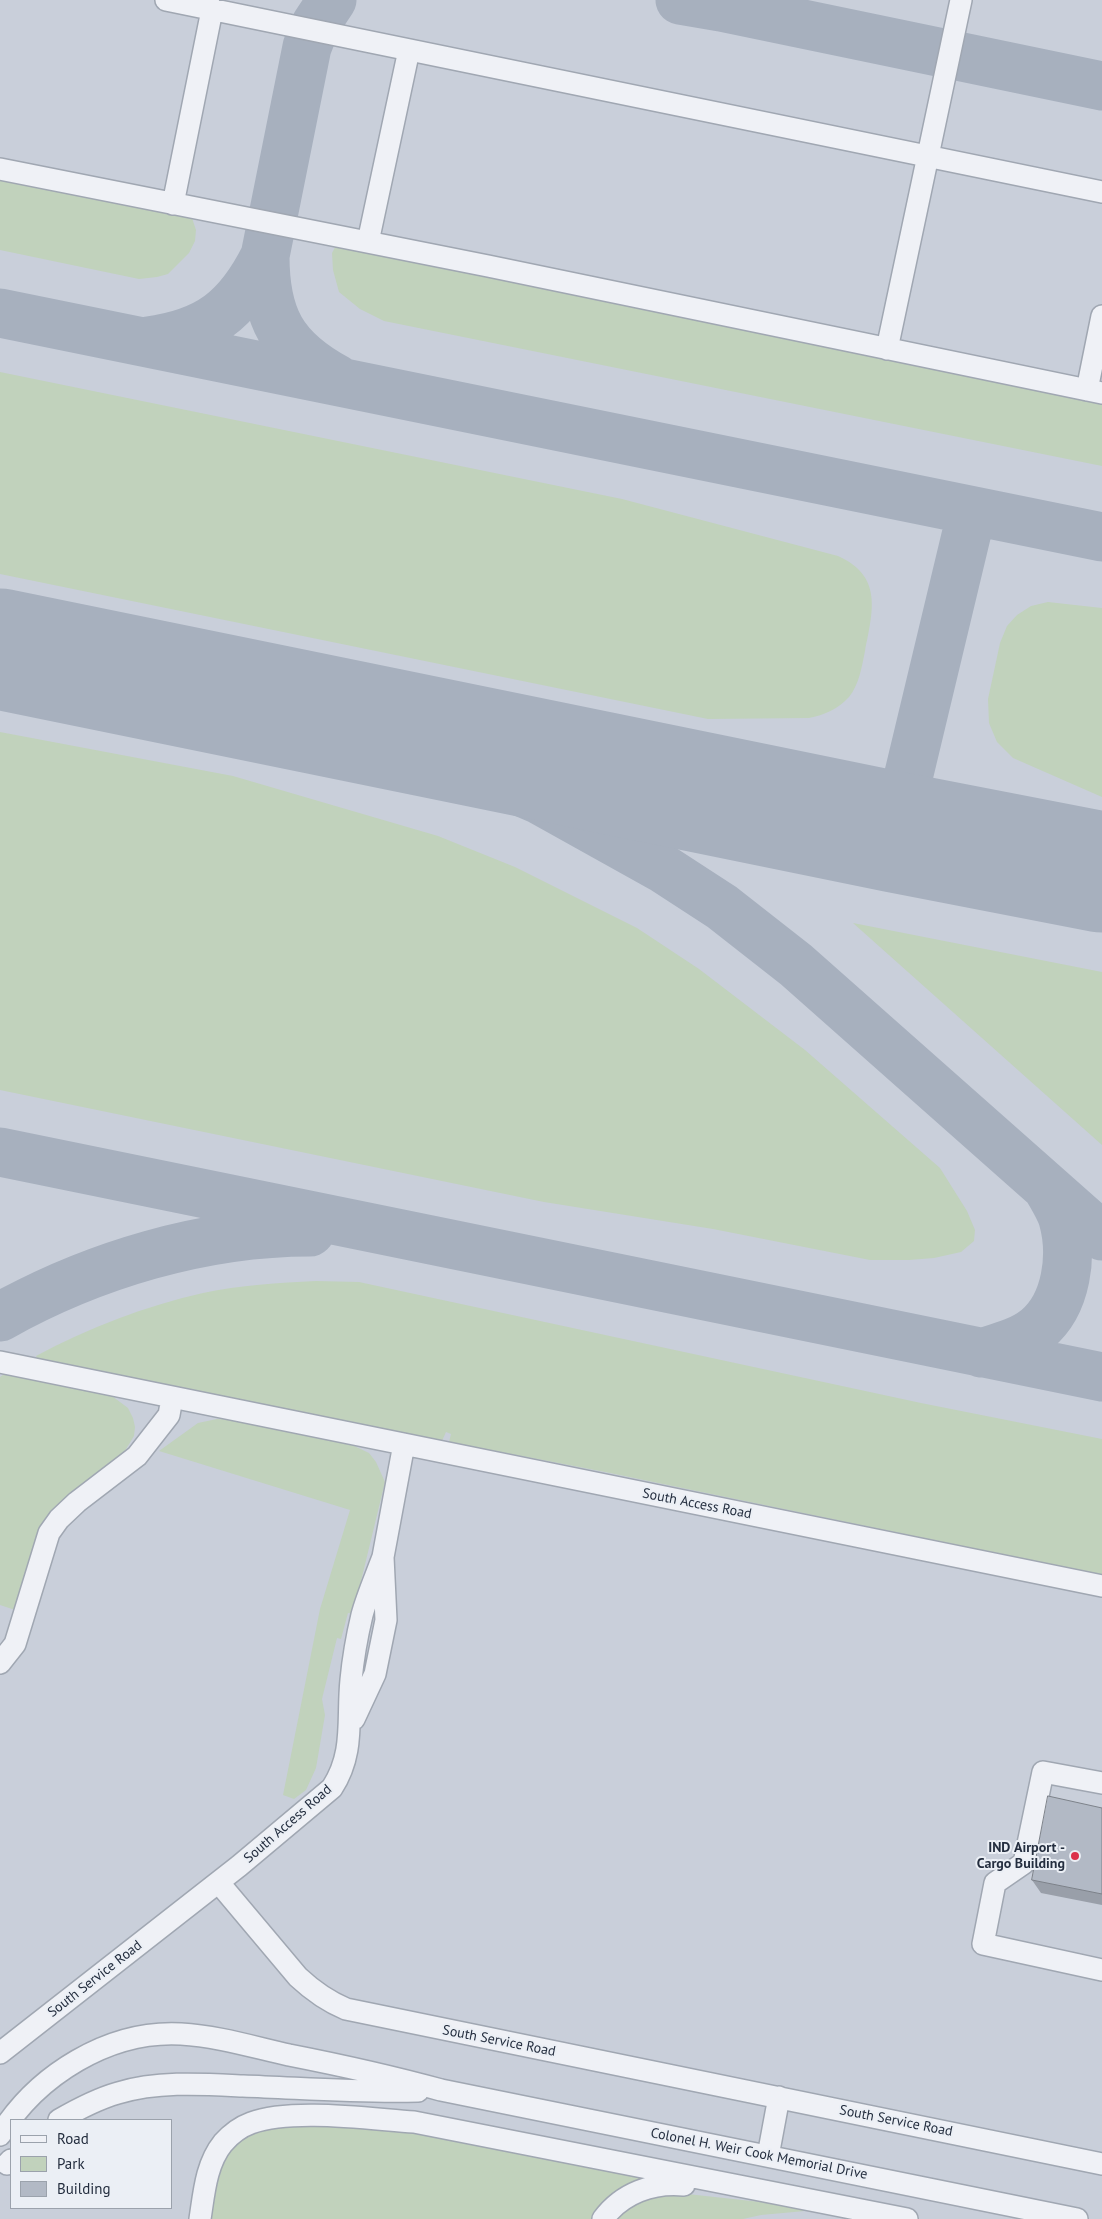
<!DOCTYPE html>
<style>
body{margin:0}
#map{position:relative;width:1102px;height:2219px;overflow:hidden;background:#dbe0e8;font-family:"PT Sans",sans-serif}
canvas{display:block}
.legend{position:absolute;left:10px;top:2119px;width:162px;height:90px;box-sizing:border-box;background:#ebeff5;border:1px solid #9ba2ac;margin:0;padding:6px 9px;list-style:none;font-size:15px;color:#242e3f}
.legend li{display:flex;align-items:center;gap:10px;height:25px}
.legend b{width:25px;border:1px solid #9ba2ac}
</style>
<div id="map">
<canvas width="1102" height="2219"></canvas>
<ul class="legend">
<li><b style="height:6px;background:#eff1f6"></b>Road</li>
<li><b style="height:14px;background:#c1d2bc"></b>Park</li>
<li><b style="height:14px;background:#b2b9c5"></b>Building</li>
</ul>
</div>
<script>
const context = document.querySelector('canvas').getContext('2d');
context.lineJoin = 'round';
function fillPath(path, color) { context.fillStyle = color; context.fill(path, 'evenodd'); }
function trace(path, color, width, dash) { context.strokeStyle = color; context.lineWidth = width; context.lineCap = dash ? 'butt' : 'round'; context.setLineDash(dash || []); context.stroke(path); }
function label(font, color, halo, rows, align = 'center') {
  context.font = font + ' "PT Sans",sans-serif'; context.lineWidth = 4; context.setLineDash([]); context.textBaseline = 'middle'; context.strokeStyle = halo; context.fillStyle = color; for (const [text, x, y, turn = 0] of rows) {
    context.save(); context.translate(x, y); context.rotate((+turn || 0) * Math.PI / 180); context.textAlign = isNaN(turn) ? turn : align; if (halo) context.strokeText(text, 0, 0); context.fillText(text, 0, 0); context.restore();
  }
}
const built = new Path2D(`
 M0,0H1102V2219H0ZM11,2120H171V2208H11Z`);
const green = new Path2D(`
 M0,179L192,218L196,230L195,241L189,253L168,274L157,277L139,279L0,250Z
 M338,242L1102,393V466L384,321L360,309L339,292L333,270L332,253Z
 M0,372L622,499L838,556C883,576 873,611 865,651C862,666 859,685 849,697C838,709 824,715 809,718L708,719L0,574Z
 M1048,602L1102,608V797L1013,758L997,742L989,723L988,699L1000,643L1007,626L1017,615L1031,606Z
 M0,732L233,776L438,836L515,867L637,928L699,969L805,1050L940,1168L967,1211L975,1230L974,1241L961,1252L934,1258L909,1260H870L713,1229L544,1202L0,1090Z
 M853,923L1102,972V1145Z
 M316,1281L359,1282L921,1403L1102,1439V1575L605,1472L449,1442L451,1434L446,1432L442,1441L37,1358L36,1356C88,1328 145,1306 203,1293C240,1285 279,1283 316,1281Z
 M6,1373L56,1385L112,1396L128,1408L133,1418L135,1427L134,1436L123,1454L70,1496L15,1610L0,1605V1377Z
 M217,1419L240,1420L348,1443L369,1453L376,1462L385,1482L353,1614L348,1613L341,1639L337,1638L322,1699L325,1715L316,1768L306,1790L294,1799L283,1795L320,1609L350,1510L159,1451L198,1423Z
 M277,2124L399,2129L647,2177C623,2184 610,2201 594,2219H210C215,2189 218,2146 251,2131C259,2128 269,2126 277,2124Z
 M669,2192L788,2205L806,2208L805,2211L761,2215L743,2219H614L632,2203Z`);
const taxiway = new Path2D(`
 M332,0L316,24L307,47L265,256C265,317 282,349 337,379
 M680,0L721,7L1102,86
 M0,313L1102,537
 M148,341C208,333 238,310 265,256
 M101,670L368,733L458,765L540,800L662,868L722,907L796,965L1102,1236
 M895,832L972,511
 M0,1152L1102,1377
 M0,1317C93,1265 203,1232 310,1232
 M981,1353C1000,1347 1021,1342 1037,1329C1067,1304 1073,1255 1063,1219C1060,1209 1053,1198 1048,1189`);
const runway = new Path2D(`
 M0,649L895,832L1102,872`);
const minor = new Path2D(`
 M166,0L1102,192
 M0,169L488,266L1102,393
 M173,204L212,10L207,0
 M368,242L409,50
 M887,349L961,0
 M1087,390L1102,316
 M0,1362L1102,1586
 M0,1663L15,1644L49,1533L59,1519L77,1502L137,1456L169,1415L172,1398
 M354,1719L375,1674L386,1620L383,1557L404,1444
 M1102,1783L1043,1772L1024,1863L995,1883L983,1944L1102,1970
 M219,1883L298,1977C313,1991 327,2001 346,2009L1102,2164
 M0,2053L239,1866L332,1788C355,1753 347,1719 351,1680C353,1659 357,1636 362,1615C367,1596 376,1576 383,1557
 M59,2120C78,2109 97,2099 118,2093C158,2081 202,2084 243,2086C301,2088 360,2093 418,2091
 M0,2135C37,2075 109,2030 181,2034C217,2036 253,2047 289,2055C340,2065 390,2076 441,2090L1077,2219
 M768,2156L779,2097
 M7,2164L11,2160
 M200,2219C204,2193 206,2164 223,2143C230,2135 240,2127 251,2123C292,2108 369,2119 414,2122L907,2219
 M603,2219C622,2193 653,2182 684,2185`);
const wall = new Path2D(`
 M1102,1808V1905L1041,1893L1032,1880Z`);
const building = new Path2D(`
 M1048,1796L1102,1808V1894L1032,1880Z`);
const markers = [
 [1075,1856,5,"#dc314b"]
];
const streetNames = [
 ["South Access Road",697,1504,11],
 ["South Access Road",288,1824,-41],
 ["South Service Road",95,1979,-38],
 ["South Service Road",499,2041,11],
 ["South Service Road",896,2121,11],
 ["Colonel H. Weir Cook Memorial Drive",759,2154,11]
];
const poiNames = [
 ["IND Airport -",1065,1848],
 ["Cargo Building",1065,1864]
];
fillPath(built, '#c9cfda');
fillPath(green, '#c1d2bc');
trace(taxiway, '#a7b0be', 49);
trace(runway, '#a7b0be', 121);
trace(minor, '#a0a7b2', 24);
trace(minor, '#eff1f6', 21);
fillPath(wall, '#999fa9');
fillPath(building, '#b2b9c5');
trace(building, '#7d828a', 1);
for (const [x, y, r, color] of markers) { const dot = new Path2D(); dot.arc(x, y, r, 0, 2 * Math.PI); context.fillStyle = color; context.fill(dot); trace(dot, '#ebeff5', 2); }
label('14px', '#242e3f', '#ebeff5', streetNames);
label('bold 14px', '#242e3f', '#ebeff5', poiNames, 'right');
</script>
